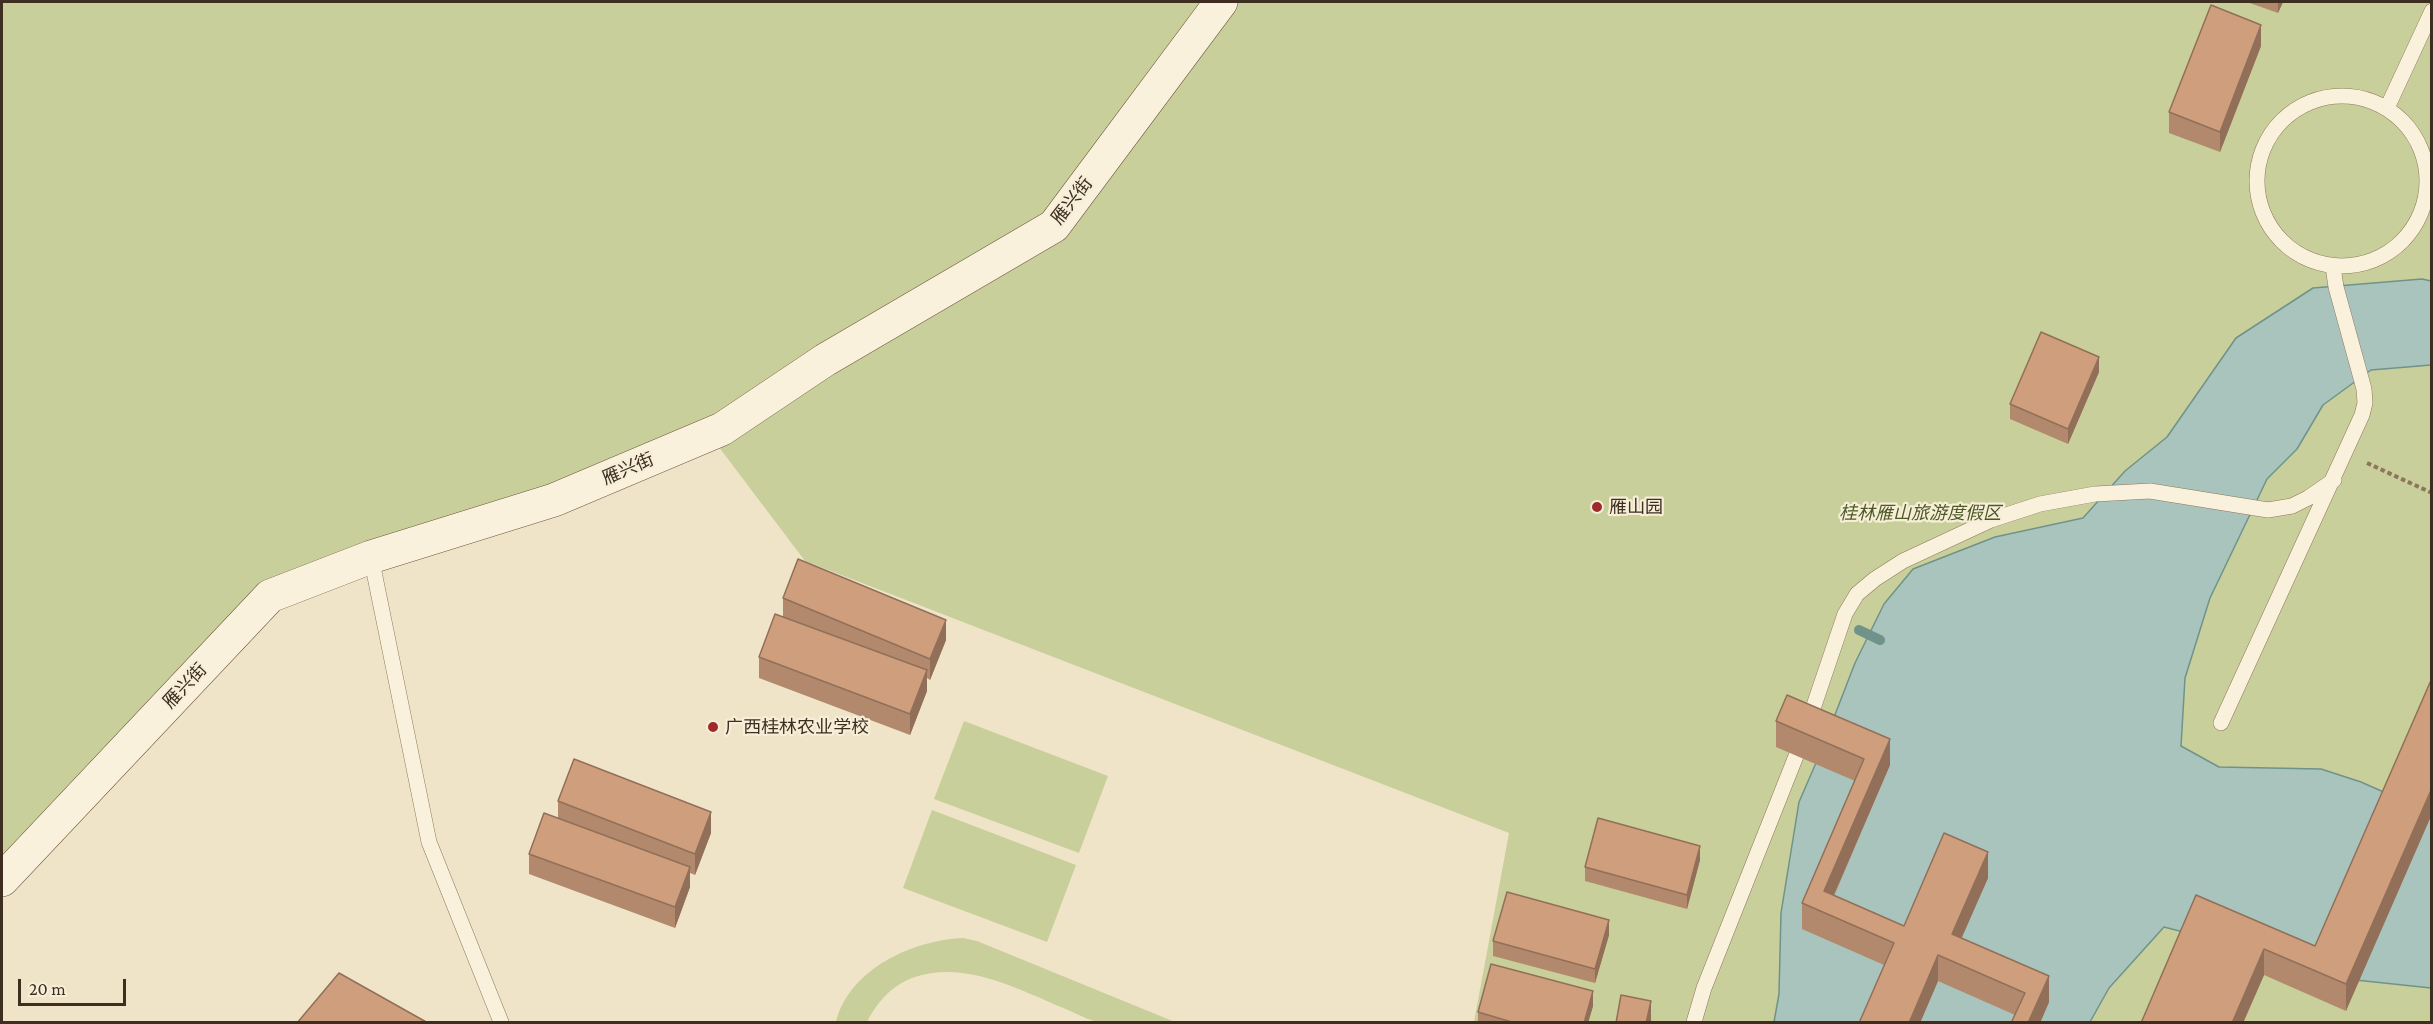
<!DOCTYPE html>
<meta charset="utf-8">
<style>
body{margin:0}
#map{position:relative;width:2433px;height:1024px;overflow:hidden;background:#f0e4c8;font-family:"Crimson Pro",serif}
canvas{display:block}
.frame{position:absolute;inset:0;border:3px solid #3d2e20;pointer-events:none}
.scale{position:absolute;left:18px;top:979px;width:108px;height:27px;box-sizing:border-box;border:3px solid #3d2e20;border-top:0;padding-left:8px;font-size:18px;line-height:21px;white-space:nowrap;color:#3d2e20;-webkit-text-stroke:4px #f7eed8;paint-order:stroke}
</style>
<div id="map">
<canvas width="2433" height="1024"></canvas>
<div class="frame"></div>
<div class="scale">20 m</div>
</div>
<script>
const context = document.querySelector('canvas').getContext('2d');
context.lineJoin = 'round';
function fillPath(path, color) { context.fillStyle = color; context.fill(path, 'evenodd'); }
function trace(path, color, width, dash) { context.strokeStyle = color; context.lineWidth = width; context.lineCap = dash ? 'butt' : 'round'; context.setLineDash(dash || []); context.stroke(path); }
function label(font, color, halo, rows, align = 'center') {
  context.font = font + ' "Crimson Pro","Noto Sans SC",serif'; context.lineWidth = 4.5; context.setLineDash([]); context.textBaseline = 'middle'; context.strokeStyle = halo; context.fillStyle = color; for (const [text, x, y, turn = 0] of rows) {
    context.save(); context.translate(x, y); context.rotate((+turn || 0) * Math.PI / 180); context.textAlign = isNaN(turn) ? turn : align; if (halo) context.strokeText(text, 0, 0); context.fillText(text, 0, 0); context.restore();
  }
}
const green = new Path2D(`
 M2,2H2431V1022H1474L1509,833L805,561L709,434L270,596L2,880Z
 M964,721L1108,776L1079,853L934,799Z
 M932,810L1076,865L1047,942L903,888Z
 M963,938L977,941L1175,1022C1155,1023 1115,1024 1098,1022C1088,1020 1077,1014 1068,1010C1021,991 967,960 915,977C892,985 878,1001 867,1022H836C849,969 913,940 963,938Z`);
const water = new Path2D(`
 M2422,279L2431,281V365L2371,370L2323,405L2297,449L2267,479L2210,598L2185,678L2181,746L2219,767L2321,769L2361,782L2431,813V988L2346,979L2245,948L2164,927L2109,988L2090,1022H1774L1779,994L1781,913L1799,802L1819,756L1855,663L1884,604L1913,569L1995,537L2083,518L2125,471L2167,437L2236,338L2313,288Z`);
const stream = new Path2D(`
 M1859,630L1880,640`);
const path = new Path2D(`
 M2423,152L2432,149
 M2367,463L2432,493`);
const lane = new Path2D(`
 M2257 181a85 85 0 1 1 170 0a85 85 0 1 1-170 0Z
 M2387,108L2432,11
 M371,557L429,842L501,1022
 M2221,723L2362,415L2365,403L2364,389L2336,287L2333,267
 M1694,1022L1704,988L1802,741L1845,614L1857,594L1875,579L1903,561L1991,520L2040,504L2095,494L2150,491L2268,510L2292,506L2308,498L2334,480`);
const secondary = new Path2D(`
 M2,880L270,596L371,557L554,500L722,429L825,360L1054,226L1221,2`);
const wall = new Path2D(`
 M2247,2H2283L2278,13Z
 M2261,46L2220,152L2169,133V112Z
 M2099,372L2068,444L2010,419V404Z
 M783,598L946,640L930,680L927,678V691L910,735L759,678V657L783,616Z
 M2432,678L2346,1011L2264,975L2243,1023H2141L2196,895L2315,946Z
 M1776,721L1890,765L1834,896L1904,926L1988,878L1961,938L2049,1002L2040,1023H2011L2015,1015L1938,981L1920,1023H1859L1884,965L1802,929V903L1855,781L1776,747Z
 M558,801L711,833L695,875L690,873V887L675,928L529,874V854L558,818Z
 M1700,860L1687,909L1585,881V867Z
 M1609,935L1595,983L1493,956V941Z
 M1593,1006L1588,1023H1478V1012Z`);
const shadedWall = new Path2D(`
 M2278,2H2283L2278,13Z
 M2261,25V46L2220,152V132Z
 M2099,357V372L2068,444V429Z
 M946,620V640L930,680V659Z
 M927,670V691L910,735V714Z
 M1890,739V765L1826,913L1824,891Z
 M2432,788V814L2346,1011V984Z
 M711,812V833L695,875V854Z
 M1700,846V860L1687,909V895Z
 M1988,852V878L1952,960V934Z
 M690,867V887L675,928V907Z
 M1609,920V935L1595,983V969Z
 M2264,949V975L2243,1023H2232Z
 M1938,955V981L1920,1023H1909Z
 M2049,976V1002L2040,1023H2028Z
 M1593,991V1006L1588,1023H1584Z
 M1651,1001V1023H1646Z`);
const building = new Path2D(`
 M2211,5L2261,25L2220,132L2169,112Z
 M2041,332L2099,357L2068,429L2010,404Z
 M798,559L946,620L930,659L783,598Z
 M775,614L927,670L910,714L759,657Z
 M2432,678V788L2346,984L2264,949L2232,1023H2141L2196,895L2315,946Z
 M1787,695L1890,739L1824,891L1904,926L1944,833L1988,852L1952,934L2049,976L2028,1023H2011L2025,993L1938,955L1909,1023H1859L1894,943L1802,903L1864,759L1776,721Z
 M574,759L711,812L695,854L558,801Z
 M544,813L690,867L675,907L529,854Z
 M1598,818L1700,846L1687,895L1585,867Z
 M1507,892L1609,920L1595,969L1493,941Z
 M1491,964L1593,991L1584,1023H1515L1478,1012Z
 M339,973L428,1023H297Z
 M1621,995L1651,1001L1646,1023H1616Z`);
const markers = [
 [1597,507,6,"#9e2a2b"],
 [713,727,6,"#9e2a2b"]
];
const streetNames = [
 ["雁兴街",1072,201,-52],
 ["雁兴街",628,469,-23],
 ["雁兴街",185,686,-47]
];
const poiNames = [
 ["雁山园",1609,507],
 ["广西桂林农业学校",725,727]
];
const parkNames = [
 ["桂林雁山旅游度假区",1920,513]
];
fillPath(green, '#c9cf9b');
fillPath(water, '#a9c4bc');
trace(water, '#6f938a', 1.5);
trace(stream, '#6f938a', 10);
trace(lane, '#8d765c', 16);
trace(secondary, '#6f573f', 34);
trace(path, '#8d765c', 4, [4.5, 3]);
trace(lane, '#faf1dc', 15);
trace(secondary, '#faf1dc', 33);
fillPath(wall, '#b2896c');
fillPath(shadedWall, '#916f58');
fillPath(building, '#cf9f7d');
trace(building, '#916f58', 1.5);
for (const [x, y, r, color] of markers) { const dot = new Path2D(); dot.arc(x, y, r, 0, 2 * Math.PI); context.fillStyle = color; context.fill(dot); trace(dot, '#f7eed8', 2); }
label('18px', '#3d2e20', '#f7eed8', streetNames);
label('18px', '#3d2e20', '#f7eed8', poiNames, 'left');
label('italic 18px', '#4d5a26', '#f7eed8', parkNames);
</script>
